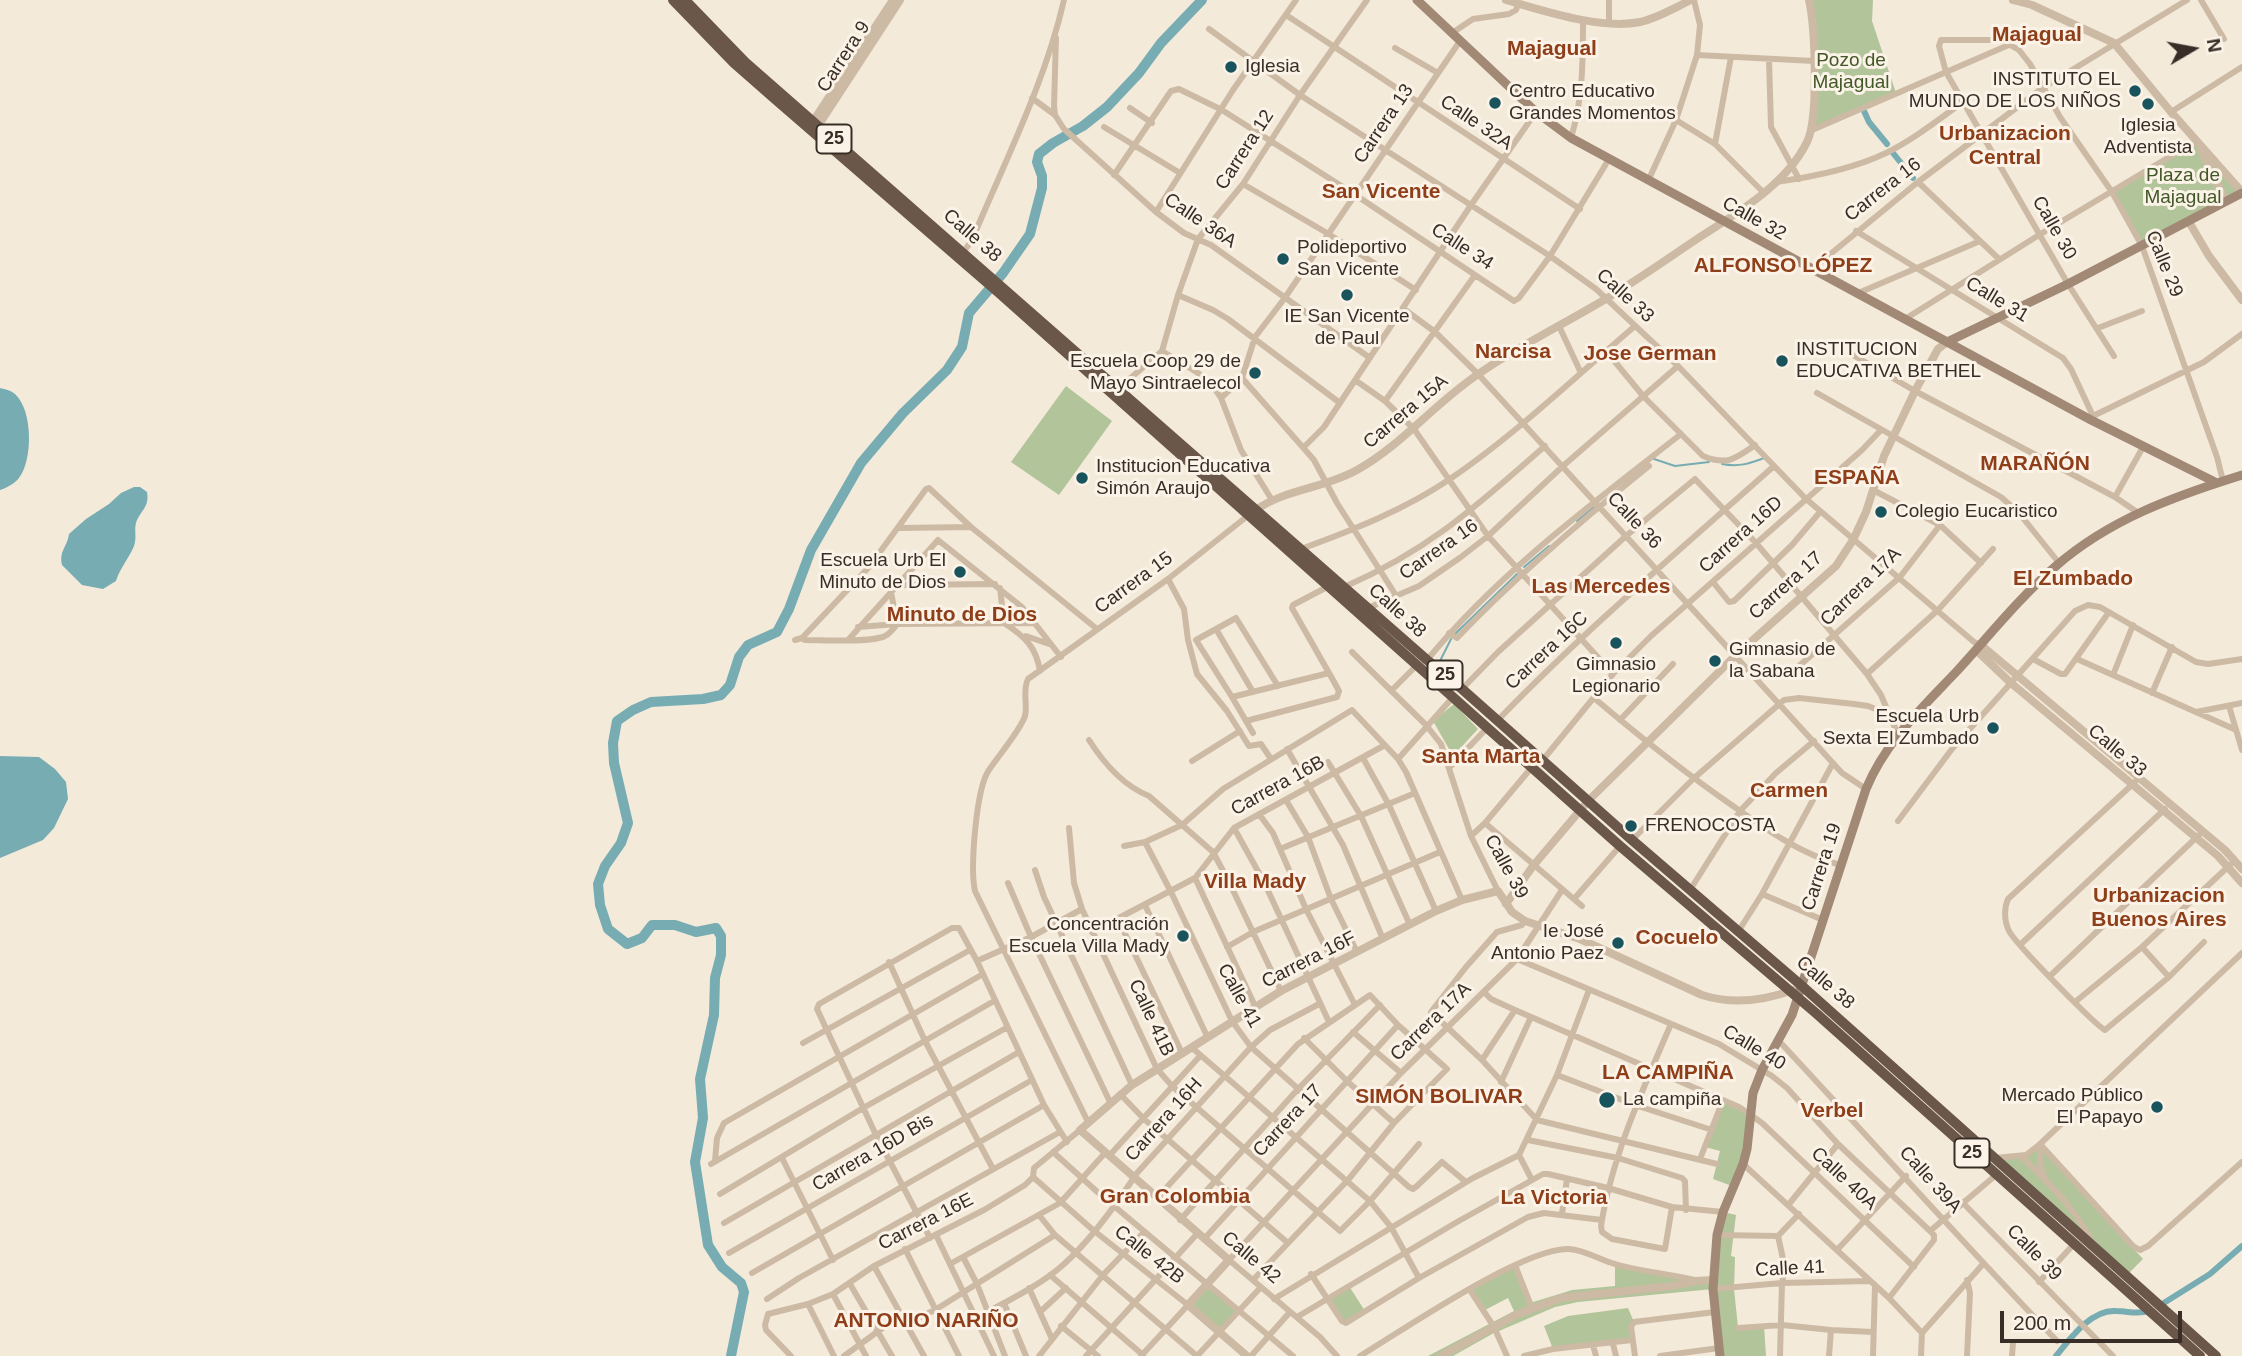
<!DOCTYPE html>
<meta charset="utf-8">
<style>
body{margin:0}
#map{position:relative;width:2242px;height:1356px;overflow:hidden;background:#f4eada;font-family:Arial,sans-serif}
canvas{display:block}
.north{position:absolute;left:2158px;top:14px;width:70px;height:70px;-webkit-text-stroke:5px #fbf3e7;paint-order:stroke;rotate:80deg;font-size:19px;font-weight:700;line-height:28px;text-align:center;color:#382e27}
.north::after{content:'';display:block;margin:auto;width:24px;height:32px;background:#382e27;clip-path:polygon(50% 0,100% 100%,50% 72%,0 100%)}
.scale{position:absolute;left:2000px;top:1311px;width:182px;height:32px;box-sizing:border-box;border:4px solid #382e27;border-top:0;padding-left:9px;font-size:21px;line-height:24px;white-space:nowrap;color:#382e27;-webkit-text-stroke:5px #fbf3e7;paint-order:stroke}
</style>
<div id="map">
<canvas width="2242" height="1356"></canvas>
<div class="north">N</div>
<div class="scale">200 m</div>
</div>
<script>
const context = document.querySelector('canvas').getContext('2d');
context.lineJoin = 'round';
function fillPath(path, color) { context.fillStyle = color; context.fill(path, 'evenodd'); }
function trace(path, color, width, dash) { context.strokeStyle = color; context.lineWidth = width; context.lineCap = dash ? 'butt' : 'round'; context.setLineDash(dash || []); context.stroke(path); }
function label(font, color, halo, rows, align = 'center') {
  context.font = font + ' Arial,sans-serif'; context.lineWidth = 6; context.setLineDash([]); context.textBaseline = 'middle'; context.strokeStyle = halo; context.fillStyle = color; for (const [text, x, y, turn = 0] of rows) {
    context.save(); context.translate(x, y); context.rotate((+turn || 0) * Math.PI / 180); context.textAlign = isNaN(turn) ? turn : align; if (halo) context.strokeText(text, 0, 0); context.fillText(text, 0, 0); context.restore();
  }
}
const green = new Path2D(`
 M1809,0H1873L1872,21L1896,93L1810,131L1813,96Z
 M2196,141L2242,192L2142,246L2112,192Z
 M1066,386L1112,421L1059,495L1011,462Z
 M1454,704L1478,729L1453,756L1433,721Z
 M1723,1100L1751,1114L1750,1128L1732,1186L1713,1179L1720,1151L1705,1147Z
 M2040,1144L2143,1259L2126,1276L1995,1158L2021,1156Z
 M1723,1212L1736,1215L1731,1256L1735,1257L1734,1289L1738,1327L1764,1326L1766,1356H1720L1713,1289L1578,1302L1555,1307L1492,1334L1453,1356H1428L1514,1311L1508,1298L1483,1311L1470,1290L1515,1265L1530,1303L1572,1290L1615,1286V1264L1713,1280Z
 M1207,1284L1238,1310L1219,1332L1188,1305Z
 M1349,1286L1365,1311L1346,1323L1327,1299Z
 M1628,1308L1634,1322L1632,1340L1553,1349L1544,1326L1568,1316Z`);
const water = new Path2D(`
 M0,388C5,389 12,391 15,394C33,410 33,460 19,478C14,484 6,488 0,490Z
 M134,487H140L147,492C150,507 140,511 136,523C134,530 137,538 134,546C129,558 120,568 116,581L103,589L82,585L62,565C59,550 67,548 69,534L86,519L109,504L121,493Z
 M0,756L39,757L55,769L66,782L68,799L54,828L43,840L0,858Z`);
const stream = new Path2D(`
 M1654,459L1675,466L1709,462
 M1722,464C1738,467 1749,464 1764,458
 M1577,521L1594,507
 M1524,567L1549,546
 M1455,634L1517,574
 M1439,663L1451,639`);
const canal = new Path2D(`
 M1864,111L1869,122L1887,144
 M1893,153L1913,178
 M2159,1306L2210,1274L2242,1246
 M2056,1356C2070,1339 2091,1309 2116,1311C2128,1311 2137,1315 2149,1311`);
const river = new Path2D(`
 M731,1356L744,1292L741,1283L722,1267L708,1245L695,1162L703,1118L700,1079L714,1015L715,978L721,955V936L716,928L696,932L675,925H652L642,938L627,944L608,929L600,905L598,884L605,866L621,843L628,823L614,763L613,743L617,721L633,710L651,702L703,699L721,695L730,685L739,657L748,645L777,632L789,609L811,550L861,463L903,413L947,370L962,347L969,313L1003,273L1030,234L1042,188V176L1037,162L1039,154L1053,143L1083,126L1107,107L1139,73L1161,43L1202,0`);
const minor = new Path2D(`
 M2201,0L2224,39
 M1286,15L1580,209
 M1609,23V0
 M1209,29L1300,95L1550,256L1596,289L1678,366L1805,498L1974,642L1981,645
 M1452,33L1473,19L1509,14L1516,10L1518,4
 M1056,38L1054,106L1055,115L1064,129L1156,212L1184,233L1211,245L1370,358
 M1395,48L1438,73
 M1697,55L1814,61
 M1769,59L1771,127L1799,179
 M1032,98L1055,115
 M1130,108L1152,123
 M2171,112L2242,67
 M1676,120L1715,144L1763,192
 M1104,127L1180,173
 M1812,130L2011,44
 M1571,138C1583,99 1583,60 1583,20
 M1715,144L1731,57
 M1114,175L1171,91L1179,89L1222,110L1354,194L1514,301L1519,298L1550,256L1609,159
 M1648,181L1676,120L1697,55L1700,25L1694,0
 M1776,182C1812,177 1853,169 1886,153C1914,139 1938,120 1963,102
 M1918,182L1999,259
 M1243,184L1327,233L1416,290
 M1156,212L1233,90L1296,0
 M1856,231L2063,358L2071,369L2093,416L2091,420
 M962,254L972,240C1005,161 1045,83 1064,0
 M1811,270L1918,182L2044,87L2187,0
 M1856,294L1980,241
 M1178,295L1213,310L1228,319L1340,403
 M1404,309L1435,332L1478,374L1842,773L1866,789
 M1905,319L2039,235L2196,141
 M1559,326L1581,373
 M2098,328L2142,311
 M1162,351L1198,373L1215,389L1221,398L1241,450L1272,500
 M1606,351L1644,397L1703,456C1727,466 1735,459 1755,445
 M1853,355L1915,391L2115,497L2137,512
 M2114,356L2068,284L1946,72L1939,46L1941,40H2001L2019,50L2030,64L2060,117L2112,192L2142,246L2217,457L2223,481
 M1242,378L1314,460L1337,503L1397,597
 M1355,380L1385,401L1414,429L1488,536L1613,674
 M1119,388L1162,351L1178,295L1198,239L1243,184L1300,95L1367,0
 M1817,393L2001,497L2019,513L2059,563
 M1221,398L1242,378L1255,337L1284,299L1460,41
 M1385,401L1475,275
 M2093,416L2204,362L2242,334
 M1304,447L1324,427L1471,205L1536,112
 M1873,490L1940,525L1981,563
 M2115,497L2143,447
 M899,528L971,527
 M1301,549C1353,530 1404,510 1450,479C1516,434 1574,378 1635,326
 M1168,579L1184,609L1188,640L1197,674L1227,711L1249,746L1261,744L1271,759
 M1713,582L1729,602L1734,601L1792,545L1820,512
 M898,585L995,584
 M1344,587C1428,551 1478,505 1545,446
 M1000,588L1004,623C1024,636 1036,646 1040,671
 M1368,608L1419,586L1461,557L1488,536L1563,466L1678,366
 M858,627L897,624L1034,623
 M1216,629L1253,692
 M1449,633L1457,638C1516,576 1582,520 1649,466
 M1026,636L1049,644
 M802,638L805,640C823,640 871,643 885,636C891,633 894,628 897,624L891,592
 M849,639L938,540L1022,607L1061,657
 M795,640L802,638L869,567L926,489L929,488L971,527L1097,629
 M1352,652L1426,725L1441,744L1471,836L1498,891
 M2033,659L2061,674H2065L2109,612
 M2077,659L2234,729
 M1427,660C1498,573 1593,503 1681,434
 M1799,666L1900,577L1940,525
 M1867,674L1938,610L1993,549
 M2113,675L2133,625
 M1462,689L1498,652L1626,536L1695,479L1756,543L1867,674L1881,695L1898,735
 M1391,691L1418,664
 M2152,693L2172,647
 M1232,697L1196,640L1236,618L1278,686
 M1594,698C1639,736 1685,773 1733,806C1767,830 1799,853 1840,865
 M2229,706L2242,750
 M2196,712L2242,703
 M1498,720C1585,630 1681,549 1774,466
 M1620,720L1673,664
 M1246,721L1337,697L1339,691L1333,680L1292,608L1293,605L1329,586
 M1253,733L1232,697L1329,673
 M1089,740C1103,762 1124,786 1149,796L1213,852L1229,882L1281,991
 M1287,749L1343,845L1383,939
 M1363,758L1389,805L1436,911
 M1398,759L1454,696
 M1192,761L1240,731
 M1542,761L1613,674L1651,636L1862,450L1881,430
 M1328,762L1361,816L1410,925
 M1450,767L1487,728
 M2135,782L2008,899C2004,908 2004,921 2009,931C2015,943 2094,1024 2105,1030L2169,977L2204,942
 M1286,800L1308,837L1331,899L1357,952
 M1259,814L1273,833L1306,909L1355,1005
 M1898,821L1952,749L2075,611L2088,605L2100,607L2196,662L2208,664L2242,659
 M1485,823L1582,906
 M1069,828L1074,883L1082,909L1157,1069L1173,1087L1340,1231L1370,1201L1419,1144
 M1234,828L1264,882L1329,1022
 M1471,836L1485,823L1532,767
 M1632,840L1693,779L1784,700L1799,698L1854,704L1868,706L1888,714L1913,718
 M1145,842L1171,892L1232,1021L1251,1047L1409,1187L1413,1189L1417,1186L1442,1162L1466,1182
 M1124,846L1145,842L1182,825L1223,789L1352,710L1398,759L1406,772L1462,900
 M1280,849L1415,793
 M1035,870L1044,897L1132,1085
 M1195,878L1255,1006
 M1008,883L1031,937L1110,1102
 M1690,890L1740,811L1776,773L1814,741
 M1762,894L1823,920
 M1574,899L1620,846
 M1145,905L1207,1036
 M1118,919L1182,1053
 M1522,925L1497,932L1466,967L1431,1012L1482,1060L1537,1120L1717,1164
 M1092,932L1195,878L1234,828L1385,745
 M1738,932L1762,894L1833,763
 M2021,944L2165,809
 M1227,947L1253,932L1440,852
 M2142,947L2169,977
 M1517,959L1719,1044L1772,1076L1787,1088L1838,1144L1930,1231
 M977,961L1031,937L1082,909
 M889,962L925,1041L993,1169
 M2050,976L2199,835
 M1484,992L1491,999L1515,1010L1739,1107L1762,1123L1914,1267
 M2075,1002L2142,947L2231,864
 M1671,1024C1643,1089 1612,1156 1601,1226L1602,1232L1612,1239L1665,1249L1672,1207
 M1353,1032L1401,1073
 M1304,1038L1348,1082L1394,1123
 M1779,1041C1872,1141 1963,1243 2057,1341
 M803,1043L970,950
 M1191,1047L1370,1201L1391,1227L1419,1278
 M1482,1060L1515,1010
 M1557,1075L1638,1106L1712,1130
 M1501,1082L1531,1017
 M1120,1094L1144,1119L1288,1243
 M1088,1122L975,891C970,869 976,788 989,770C998,756 1020,731 1025,716C1028,704 1022,691 1028,679L1168,579L1250,514
 M1528,1140L1618,1158L1682,1178L1685,1181L1686,1210
 M2040,1144L2133,1246L2140,1250L2148,1246L2242,1162
 M2040,1144V1164L2044,1177
 M1053,1152L1103,1197
 M1519,1155L1557,1075L1589,990
 M1519,1155L1532,1180
 M1109,1156L1200,1056
 M2021,1156C2048,1182 2077,1210 2093,1244
 M782,1158L833,1260
 M1995,1158L2026,1155L2040,1144L2242,953
 M1700,1159L1723,1100
 M715,1161L717,1138L724,1123L983,974
 M711,1164L994,1001
 M1743,1164L1889,1298L1922,1333
 M1033,1177L1093,1230L1188,1305L1141,1356
 M720,1194L863,1108L1006,1028
 M1156,1199L1298,1044L1370,995L1398,1025L1447,1069L1394,1123L1348,1180L1253,1280
 M1962,1202L2113,1356
 M1789,1204L1838,1144
 M1114,1206L1293,1356
 M1562,1214L1567,1179
 M1039,1215L1055,1235L1197,1356
 M1180,1220L1298,1089L1380,1005
 M724,1223L1019,1052
 M936,1235L994,1356
 M1717,1235L1778,1236
 M930,1238L876,1135L817,1009L819,1004L952,928H959L977,961L1044,1105L1067,1142
 M1204,1239L1398,1025
 M905,1249L959,1356
 M1837,1250L1906,1176
 M729,1253L1032,1080
 M963,1257L977,1284L1005,1356
 M950,1264L1060,1203L1105,1153
 M1515,1265L1532,1308
 M874,1266L924,1356
 M752,1273L1044,1105
 M1311,1274L1342,1321L1346,1323L1419,1278L1528,1217L1544,1213L1602,1220
 M1050,1275L1143,1355
 M2039,1282L2074,1244
 M850,1284L892,1356
 M1029,1288L1052,1339
 M1713,1289L1782,1283L1870,1281
 M1470,1290L1494,1327L1507,1356
 M833,1294L866,1356
 M1889,1298L1934,1240V1235L1930,1231L1996,1175
 M767,1299L799,1278L1060,1132
 M1274,1299L1473,1178L1519,1155
 M1004,1303L1026,1356
 M808,1304L834,1356
 M1040,1312L1066,1288
 M1297,1317L1457,1222L1543,1174H1548L1608,1188L1672,1207L1723,1212
 M976,1318C1005,1302 1038,1287 1063,1265C1092,1239 1116,1205 1137,1173L1251,1047L1270,1030L1319,1004
 M907,1323L935,1310L1055,1235
 M1061,1326L1098,1356
 M1738,1328L1782,1325L1831,1330L1873,1332
 M1613,1344L1616,1356
 M1593,1345L1596,1356
 M791,1356L766,1330L765,1325L768,1314L808,1304L833,1294L874,1266L984,1210L1025,1185L1033,1177L1034,1168L1080,1130
 M844,1356L902,1314
 M1039,1356L1103,1275L1144,1232
 M1086,1356L1197,1234
 M1197,1356L1261,1287
 M1251,1356L1290,1312
 M1337,1356L1320,1337L1229,1260L1401,1073L1517,959L1562,890
 M1360,1356C1403,1330 1524,1247 1569,1249C1585,1250 1600,1260 1615,1264C1641,1272 1668,1273 1694,1280
 M1524,1356L1553,1349L1632,1340
 M1635,1356L1631,1327L1634,1322L1715,1312
 M1660,1356L1719,1348
 M1780,1356L1782,1283L1785,1268L1778,1236L1799,1214
 M1829,1356L1831,1330
 M1873,1356L1875,1286
 M1921,1356L1922,1333L1983,1264
 M1967,1356L1970,1293L1967,1280
 M2012,1356L2013,1343`);
const tertiary = new Path2D(`
 M1506,0C1545,11 1601,30 1640,22C1658,18 1674,8 1691,0
 M2013,0L2032,5L2114,43L2171,112L2242,192
 M810,126L893,0
 M816,129L900,0
 M2201,150L2226,201
 M2189,222L2209,256L2242,300
 M1254,511C1287,488 1323,489 1357,470C1402,445 1434,404 1477,375C1517,347 1562,325 1604,300C1636,281 1667,259 1697,239C1737,213 1786,185 1807,142C1819,118 1815,27 1809,0
 M1981,645L2225,850L2242,869
 M1976,650L2011,683L2218,856L2242,883
 M1506,904L1533,866L1588,801L1736,655L1836,566L1853,540L1866,512L1884,456L1915,391L1938,349L1947,342
 M1247,1356L1188,1305L1229,1260L1080,1130L1132,1085L1281,991L1436,911L1462,900L1498,891L1512,912L1525,921L1580,939L1702,995C1733,1005 1763,1001 1793,990
 M1441,1356L1516,1315L1561,1298L1672,1286L1695,1281L1713,1280`);
const secondary = new Path2D(`
 M1417,0L1536,112L1571,138L2091,420L2217,483
 M1947,342L2068,284L2242,193
 M1720,1356L1713,1289L1717,1235L1723,1212L1743,1164L1747,1149L1753,1093L1762,1070L1792,1015L1866,789C1886,741 1922,708 1957,671C1989,636 2020,597 2056,566C2110,519 2175,496 2242,475`);
const trunk = new Path2D(`
 M673,0L734,63L775,99L998,292L1620,846L1817,1014L2200,1356
 M685,0L745,62L1427,660L1462,689L1632,840L1802,986L2216,1356`);
const markers = [
 [1231,67,7,"#19545d"],
 [2135,91,7,"#19545d"],
 [1495,103,7,"#19545d"],
 [2148,104,7,"#19545d"],
 [1283,259,7,"#19545d"],
 [1347,295,7,"#19545d"],
 [1782,361,7,"#19545d"],
 [1255,373,7,"#19545d"],
 [1082,478,7,"#19545d"],
 [1881,512,7,"#19545d"],
 [960,572,7,"#19545d"],
 [1616,643,7,"#19545d"],
 [1715,661,7,"#19545d"],
 [1993,728,7,"#19545d"],
 [1631,826,7,"#19545d"],
 [1183,936,7,"#19545d"],
 [1618,943,7,"#19545d"],
 [1607,1100,9,"#19545d"],
 [2157,1107,7,"#19545d"]
];
const shields = [
 [834,139,35],
 [1445,675,35],
 [1972,1153,35]
];
const shieldNames = [
 ["25",834,139],
 ["25",1445,675],
 ["25",1972,1153]
];
const streetNames = [
 ["Carrera 9",844,57,-57],
 ["Calle 32A",1476,123,34],
 ["Carrera 13",1384,124,-56],
 ["Carrera 12",1245,150,-57],
 ["Carrera 16",1883,190,-38],
 ["Calle 32",1754,219,29],
 ["Calle 36A",1200,221,34],
 ["Calle 30",2054,228,60],
 ["Calle 38",972,236,41],
 ["Calle 34",1462,247,33],
 ["Calle 29",2164,264,68],
 ["Calle 33",1625,296,42],
 ["Calle 31",1997,300,31],
 ["Carrera 15A",1406,412,-40],
 ["Calle 36",1634,521,47],
 ["Carrera 16D",1741,535,-42],
 ["Carrera 16",1439,550,-35],
 ["Carrera 15",1134,583,-36],
 ["Carrera 17",1786,586,-42],
 ["Carrera 17A",1861,587,-44],
 ["Calle 38",1397,611,42],
 ["Carrera 16C",1547,651,-43],
 ["Calle 33",2117,751,40],
 ["Carrera 16B",1278,786,-29],
 ["Calle 39",1506,867,61],
 ["Carrera 19",1822,867,-72],
 ["Carrera 16F",1309,960,-27],
 ["Calle 38",1825,983,41],
 ["Calle 41",1239,996,61],
 ["Calle 41B",1151,1018,65],
 ["Carrera 17A",1431,1022,-44],
 ["Calle 40",1754,1048,31],
 ["Carrera 16H",1164,1120,-48],
 ["Carrera 17",1288,1121,-47],
 ["Carrera 16D Bis",873,1153,-30],
 ["Calle 40A",1844,1179,43],
 ["Calle 39A",1930,1180,48],
 ["Carrera 16E",926,1222,-27],
 ["Calle 39",2034,1253,46],
 ["Calle 42B",1149,1255,38],
 ["Calle 42",1251,1258,40],
 ["Calle 41",1790,1269,-3]
];
const parkNames = [
 ["Pozo de",1851,61],
 ["Majagual",1851,83],
 ["Plaza de",2183,176],
 ["Majagual",2183,198]
];
const poiNames = [
 ["Iglesia",1245,67],
 ["INSTITUTO EL",2121,80,"right"],
 ["MUNDO DE LOS NIÑOS",2121,102,"right"],
 ["Centro Educativo",1509,92],
 ["Grandes Momentos",1509,114],
 ["Iglesia",2148,126,"center"],
 ["Adventista",2148,148,"center"],
 ["Polideportivo",1297,248],
 ["San Vicente",1297,270],
 ["IE San Vicente",1347,317,"center"],
 ["de Paul",1347,339,"center"],
 ["INSTITUCION",1796,350],
 ["EDUCATIVA BETHEL",1796,372],
 ["Escuela Coop 29 de",1241,362,"right"],
 ["Mayo Sintraelecol",1241,384,"right"],
 ["Institucion Educativa",1096,467],
 ["Simón Araujo",1096,489],
 ["Colegio Eucaristico",1895,512],
 ["Escuela Urb El",946,561,"right"],
 ["Minuto de Dios",946,583,"right"],
 ["Gimnasio de",1729,650],
 ["la Sabana",1729,672],
 ["Gimnasio",1616,665,"center"],
 ["Legionario",1616,687,"center"],
 ["Escuela Urb",1979,717,"right"],
 ["Sexta El Zumbado",1979,739,"right"],
 ["FRENOCOSTA",1645,826],
 ["Concentración",1169,925,"right"],
 ["Escuela Villa Mady",1169,947,"right"],
 ["Ie José",1604,932,"right"],
 ["Antonio Paez",1604,954,"right"],
 ["Mercado Público",2143,1096,"right"],
 ["El Papayo",2143,1118,"right"],
 ["La campiña",1623,1100]
];
const neighbourhoodNames = [
 ["Majagual",2037,35],
 ["Majagual",1552,49],
 ["Urbanizacion",2005,134],
 ["Central",2005,158],
 ["San Vicente",1381,192],
 ["ALFONSO LÓPEZ",1783,266],
 ["Narcisa",1513,352],
 ["Jose German",1650,354],
 ["MARAÑÓN",2035,464],
 ["ESPAÑA",1857,478],
 ["El Zumbado",2073,579],
 ["Las Mercedes",1601,587],
 ["Minuto de Dios",962,615],
 ["Santa Marta",1481,757],
 ["Carmen",1789,791],
 ["Villa Mady",1255,882],
 ["Urbanizacion",2159,896],
 ["Buenos Aires",2159,920],
 ["Cocuelo",1677,938],
 ["LA CAMPIÑA",1668,1073],
 ["SIMÓN BOLIVAR",1439,1097],
 ["Verbel",1832,1111],
 ["Gran Colombia",1175,1197],
 ["La Victoria",1554,1198],
 ["ANTONIO NARIÑO",926,1321]
];
fillPath(green, '#b2c499');
fillPath(water, '#77acb3');
trace(stream, '#77acb3', 2);
trace(canal, '#77acb3', 6);
trace(river, '#77acb3', 10);
trace(minor, '#cdbaa5', 6);
trace(tertiary, '#cdbaa5', 8);
trace(secondary, '#a18976', 9);
trace(trunk, '#6a574a', 10);
for (const [x, y, r, color] of markers) { const dot = new Path2D(); dot.arc(x, y, r, 0, 2 * Math.PI); context.fillStyle = color; context.fill(dot); trace(dot, '#fbf3e7', 2.5); }
for (const [x, y, w] of shields) { const box = new Path2D(); box.roundRect(x - w / 2, y - 14.5, w, 29, 5); context.fillStyle = '#fbf3e7'; context.fill(box); trace(box, '#382e27', 2); }
label('bold 18px', '#382e27', null, shieldNames);
label('19px', '#382e27', '#fbf3e7', streetNames);
label('19px', '#435828', '#fbf3e7', parkNames);
label('19px', '#382e27', '#fbf3e7', poiNames, 'left');
label('bold 21px', '#8e3e19', '#fbf3e7', neighbourhoodNames);
</script>
